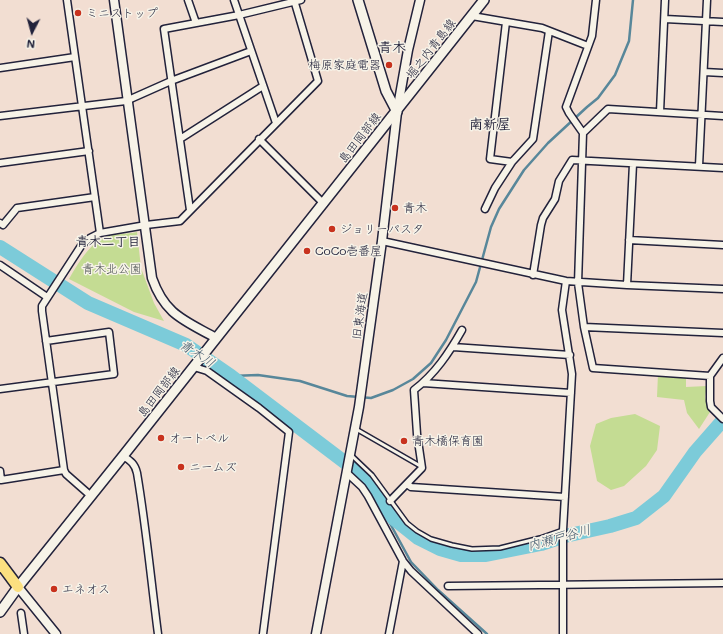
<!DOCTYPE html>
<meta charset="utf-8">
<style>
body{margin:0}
#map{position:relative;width:723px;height:634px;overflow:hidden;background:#f2ded2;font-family:Mali,sans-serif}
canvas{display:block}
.north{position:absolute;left:12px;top:12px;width:40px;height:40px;-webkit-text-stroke:3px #f7f3e8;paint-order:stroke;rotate:186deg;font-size:11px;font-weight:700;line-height:16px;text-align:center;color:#22223b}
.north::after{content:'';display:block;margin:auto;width:14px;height:18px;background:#22223b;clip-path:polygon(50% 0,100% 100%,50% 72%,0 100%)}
</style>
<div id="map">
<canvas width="723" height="634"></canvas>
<div class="north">N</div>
</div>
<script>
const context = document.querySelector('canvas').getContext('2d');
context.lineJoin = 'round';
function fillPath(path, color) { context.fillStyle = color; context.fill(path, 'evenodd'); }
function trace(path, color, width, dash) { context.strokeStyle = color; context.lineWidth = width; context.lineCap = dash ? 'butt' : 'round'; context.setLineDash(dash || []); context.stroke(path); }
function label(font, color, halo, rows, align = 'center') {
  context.font = font + ' Mali,"Klee One",sans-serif'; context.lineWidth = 3; context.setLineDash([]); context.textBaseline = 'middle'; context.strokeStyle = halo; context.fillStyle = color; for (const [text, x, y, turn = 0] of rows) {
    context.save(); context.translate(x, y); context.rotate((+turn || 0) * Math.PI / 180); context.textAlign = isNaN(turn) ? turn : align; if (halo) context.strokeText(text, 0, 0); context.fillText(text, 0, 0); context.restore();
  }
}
const green = new Path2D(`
 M137,232L141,268L154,303L164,321L134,312L69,279C77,265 88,246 103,238C111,234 128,234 137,232Z
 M658,374L686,376V387L707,386L705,397L710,412L699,429L687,413L684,400L657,397Z
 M635,414L660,426L657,450L646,466L624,486L611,490L597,481L590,446L596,424L611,418Z`);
const stream = new Path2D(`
 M231,376L258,375L300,381L347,396L371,398L393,390L413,379L431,363L446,340L476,282L491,227L499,209L524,170L548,143L587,107L598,98L615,75L629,41L633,0
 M373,492L411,562L438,590L487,634`);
const river = new Path2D(`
 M0,247L88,303L186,345L231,376L359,473L393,518L418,538L440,549L461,555H486L541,544L565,536L610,526L636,518L664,496L695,452L723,420`);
const service = new Path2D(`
 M356,429L422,467
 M351,455L372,475L407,523L417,531L431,539L452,545L472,549L500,548L540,538L563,530`);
const minor = new Path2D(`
 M67,0L100,233
 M188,0L196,23
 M234,0L276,123
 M596,0L592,36L566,107L569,113L583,133L578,283L584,327L593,368L710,376
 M472,16L542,28L588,46
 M665,19L723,22
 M506,22L490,159L512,162
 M0,68L75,57
 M704,72L723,73
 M660,112L665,0
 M0,116L126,101L171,81L251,51
 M583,133L608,109L723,116
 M180,139L263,86
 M259,139L324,204
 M0,163L89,151
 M699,166L707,0
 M485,209L495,188L512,162L533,139L549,31
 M190,210L164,29L239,15L301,0
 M0,223L3,225L17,208L95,197
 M629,240L723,245
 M382,241L566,281L627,285L723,289
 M0,265L47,297
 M533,275L541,225L543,218L555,199L559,181L572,160L723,168
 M627,285L633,164
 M584,327L723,333
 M453,347L570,355
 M723,358L710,376V401L711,407L723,419
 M194,367L207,371L259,408L289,432L263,634
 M423,383L571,393
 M0,389L114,374L109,332L46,341
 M123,456C131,461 135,464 137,473C146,526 151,580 158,634
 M0,471L1,480L64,470
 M347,473L362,487L368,496L403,561L411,571L478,634
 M407,484L411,487L565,497
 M91,496L66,474L64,470L42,311V306L81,246L90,238L100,233L146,225L180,221L318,81L294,0
 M390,501L422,468L417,434L414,390C435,374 449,353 462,330
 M448,586L723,583
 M21,613L24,634
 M389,634L403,561
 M563,634V530L572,374L562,310L566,281`);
const tertiary = new Path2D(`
 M114,0L152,278C165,315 184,320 216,338
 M18,587L56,634
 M316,634L359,407L382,241L397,112L408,50L420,0`);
const secondary = new Path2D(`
 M358,0L386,91L397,112
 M0,612L18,587L123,456L484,0`);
const primary = new Path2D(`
 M0,563L18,587`);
const markers = [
 [78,13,4,"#c8321e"],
 [389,65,4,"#c8321e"],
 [395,208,4,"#c8321e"],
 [332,229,4,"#c8321e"],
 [307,251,4,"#c8321e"],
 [161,438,4,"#c8321e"],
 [404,441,4,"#c8321e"],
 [181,467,4,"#c8321e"],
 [54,589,4,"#c8321e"]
];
const poiNames = [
 ["ミニストップ",86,13],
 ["梅原家庭電器",381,65,"right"],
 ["青木",403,208],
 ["ジョリーパスタ",340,229],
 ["CoCo壱番屋",315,251],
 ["オートベル",169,438],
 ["青木橋保育園",412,441],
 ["ニームズ",189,467],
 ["エネオス",62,589]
];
const streetNames = [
 ["堀之内青島線",431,49,-52],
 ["島田岡部線",360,138,-52],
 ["旧東海道",360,316,-82],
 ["島田岡部線",159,392,-52]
];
const parkNames = [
 ["青木北公園",112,269]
];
const neighbourhoodNames = [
 ["青木二丁目",108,242]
];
const waterNames = [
 ["青木川",197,354,33],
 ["内瀬戸谷川",559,538,-15]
];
const quarterNames = [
 ["青木",392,48],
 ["南新屋",490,125]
];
fillPath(green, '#c4dc93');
trace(stream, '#58879a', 2.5);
trace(river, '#7ccbd9', 14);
trace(service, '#22223b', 6);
trace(minor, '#22223b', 9);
trace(tertiary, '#22223b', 11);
trace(secondary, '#22223b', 12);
trace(primary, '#22223b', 13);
trace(service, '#f7f3e8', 3);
trace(minor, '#f7f3e8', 6);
trace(tertiary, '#f7f3e8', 8);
trace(secondary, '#f7f3e8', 9);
trace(primary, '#fce080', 10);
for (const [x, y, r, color] of markers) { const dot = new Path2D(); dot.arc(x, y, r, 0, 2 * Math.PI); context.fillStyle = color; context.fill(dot); trace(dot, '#f7f3e8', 1.5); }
label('12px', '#22223b', '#f7f3e8', poiNames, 'left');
label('12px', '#22223b', '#f7f3e8', streetNames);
label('12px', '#4a5051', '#f7f3e8', parkNames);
label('bold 13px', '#22223b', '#f7f3e8', neighbourhoodNames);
label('italic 13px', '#3d556a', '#f7f3e8', waterNames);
label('bold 14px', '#22223b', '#f7f3e8', quarterNames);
</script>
